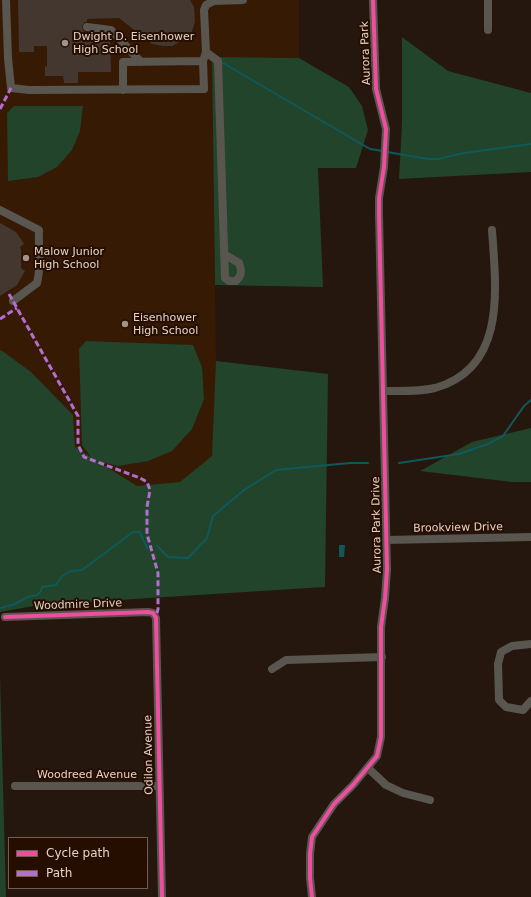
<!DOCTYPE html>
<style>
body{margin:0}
#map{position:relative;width:531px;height:897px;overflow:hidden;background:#25170e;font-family:"DejaVu Sans",sans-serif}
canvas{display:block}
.legend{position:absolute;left:8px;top:837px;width:140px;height:52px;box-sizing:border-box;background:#250d00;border:1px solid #715c50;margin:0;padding:5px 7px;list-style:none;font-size:12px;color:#e4d2c7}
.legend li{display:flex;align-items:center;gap:8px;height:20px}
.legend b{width:20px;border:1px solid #715c50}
</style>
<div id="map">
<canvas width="531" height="897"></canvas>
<ul class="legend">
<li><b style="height:5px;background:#ef4d9e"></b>Cycle path</li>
<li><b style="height:5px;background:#b36fd0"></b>Path</li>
</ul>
</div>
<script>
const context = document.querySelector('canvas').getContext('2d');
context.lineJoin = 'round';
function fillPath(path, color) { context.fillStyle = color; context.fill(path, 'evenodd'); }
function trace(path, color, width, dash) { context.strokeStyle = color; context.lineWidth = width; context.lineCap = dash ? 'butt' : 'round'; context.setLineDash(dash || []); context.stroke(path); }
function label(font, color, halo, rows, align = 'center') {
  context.font = font + ' "DejaVu Sans",sans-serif'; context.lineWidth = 4; context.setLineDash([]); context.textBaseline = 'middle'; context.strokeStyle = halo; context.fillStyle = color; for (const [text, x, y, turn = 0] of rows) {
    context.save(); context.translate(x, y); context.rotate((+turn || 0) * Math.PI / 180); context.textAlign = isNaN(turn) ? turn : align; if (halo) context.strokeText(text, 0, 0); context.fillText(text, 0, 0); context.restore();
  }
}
const built = new Path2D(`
 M0,0H299V58L212,57L216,361L223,593L39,605L0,612Z`);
const green = new Path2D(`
 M402,37L448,71L531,93V172L399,179L402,123Z
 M212,57L299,58L349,87L362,106L368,130L356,168H318L323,287L215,285Z
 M14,106H83L80,131L72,150L57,167L38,177L8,181L7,113Z
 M86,341L193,345L202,367L204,399L192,429L172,451L148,461L118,466L97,461L137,486L180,482L212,456L216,361L328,374L325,587L39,605L0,612V351L1,350L31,372L73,415L75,447L91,457L82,445L79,349Z
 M531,428V482H512L420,471L472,442Z
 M0,676L6,897H0Z`);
const water = new Path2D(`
 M339,545H345L344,557H339Z`);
const stream = new Path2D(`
 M223,63L370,149L383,151
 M387,152L428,159H438L464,153L531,144
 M399,463L459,454L488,444L503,436L524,406L531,400
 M157,546L168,557L188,558L207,538L213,516L244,490L276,470L350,463H368
 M0,608L15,604L28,597L37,595L41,591L42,587L56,585L62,576L71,571L82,570L133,532H140L147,548`);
const building = new Path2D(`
 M18,0H190L194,7L195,22L192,31L187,38L172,46H163L152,44L119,18L87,19V22H85L82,26L83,31L88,33L108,35L110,37L111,72H78V83H64L63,76H45V66L47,67V46H34V52H19Z
 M0,223L16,232L24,244L20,247L21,250V268L25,271L17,285L0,296Z`);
const minor = new Path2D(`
 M6,0L8,58L11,88L29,90L204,89L203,61L206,52L204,10L206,5L214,1L243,0
 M488,0V30
 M87,27L111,30L141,62
 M206,52L218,61L225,278L229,281H236C242,275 242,271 239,263L224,254
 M123,90V62L203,61
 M0,210L39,230C38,250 42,263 37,283L13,301
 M383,391C400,391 418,392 435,388C507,368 496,288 492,230
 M386,540L531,537
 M5,617L148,612L153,613L156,618L162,897
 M531,644L512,646L501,652L498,664L499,700L506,707L523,710L531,701
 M272,669L286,660L382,657
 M368,768L386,785L403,793L430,800
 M15,786H159
 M312,897L310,878V854L312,837L334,804L353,785L377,756L381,737V627L385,598L387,569L379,214V198L384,167L386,129L376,89L373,0`);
const quiet = new Path2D(`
 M0,109L11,88
 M9,294L78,416V445L84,457L140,478L147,482L150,490L147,507V534L158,573V609L156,618
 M0,319L17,308`);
const cycleway = new Path2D(`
 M5,617L148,612L153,613L156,618L162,897
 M312,897L310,878V854L312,837L334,804L353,785L377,756L381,737V627L385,598L387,569L379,214V198L384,167L386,129L376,89L373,0`);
const markers = [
 [65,43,4,"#a19186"],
 [26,258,4,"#a19186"],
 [125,324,4,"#a19186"]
];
const poiNames = [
 ["Dwight D. Eisenhower",73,37],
 ["High School",73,50],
 ["Malow Junior",34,252],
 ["High School",34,265],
 ["Eisenhower",133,318],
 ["High School",133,331]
];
const streetNames = [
 ["Aurora Park",366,53,-92],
 ["Aurora Park Drive",377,525,-91],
 ["Brookview Drive",458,528,-1],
 ["Woodmire Drive",78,605,-2],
 ["Odilon Avenue",149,755,-91],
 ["Woodreed Avenue",87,775]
];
fillPath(built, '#361a04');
fillPath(green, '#21442b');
fillPath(water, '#0f595b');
trace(stream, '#0f595b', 2);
fillPath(building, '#43372f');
trace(minor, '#595650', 8);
trace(quiet, '#b36fd0', 3, [6, 3]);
trace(cycleway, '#ef4d9e', 4);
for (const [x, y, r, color] of markers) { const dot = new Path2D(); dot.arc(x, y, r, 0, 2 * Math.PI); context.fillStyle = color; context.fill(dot); trace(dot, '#250d00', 1.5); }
label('11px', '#e4d2c7', '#250d00', poiNames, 'left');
label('11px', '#e4d2c7', '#250d00', streetNames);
</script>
